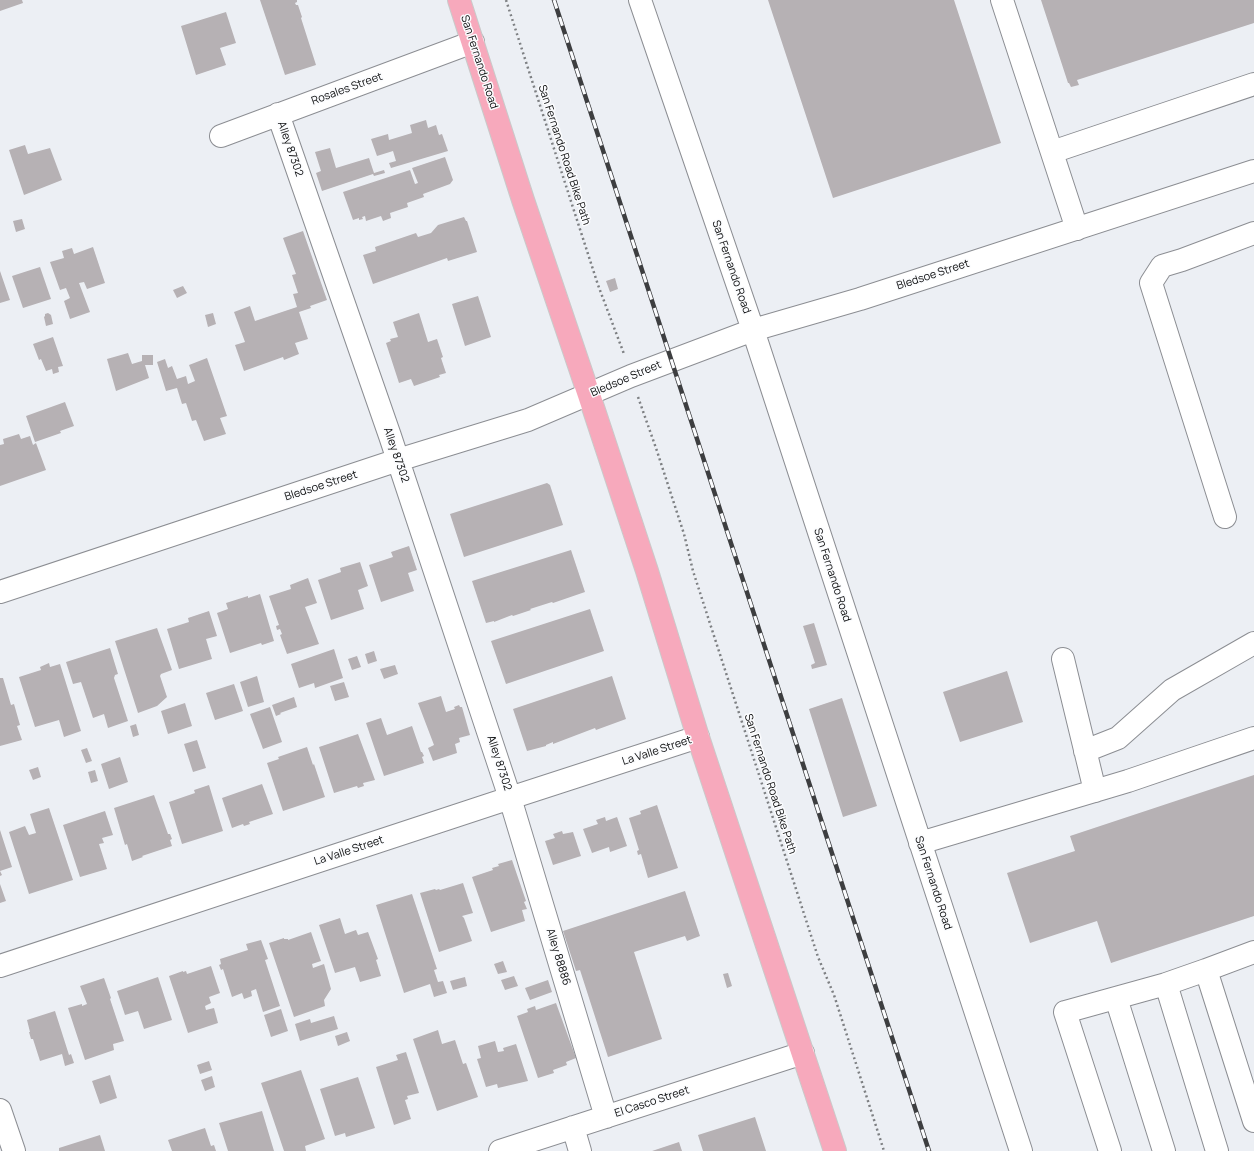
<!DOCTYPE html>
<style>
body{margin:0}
canvas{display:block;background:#eceff4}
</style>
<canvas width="1254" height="1151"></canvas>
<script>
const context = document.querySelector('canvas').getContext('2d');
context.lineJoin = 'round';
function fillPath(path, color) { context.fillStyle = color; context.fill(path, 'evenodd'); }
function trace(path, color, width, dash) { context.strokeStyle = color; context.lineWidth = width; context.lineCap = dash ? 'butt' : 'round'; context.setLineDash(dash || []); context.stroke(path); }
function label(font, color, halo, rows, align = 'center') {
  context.font = font + ' Manrope,sans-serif'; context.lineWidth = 3; context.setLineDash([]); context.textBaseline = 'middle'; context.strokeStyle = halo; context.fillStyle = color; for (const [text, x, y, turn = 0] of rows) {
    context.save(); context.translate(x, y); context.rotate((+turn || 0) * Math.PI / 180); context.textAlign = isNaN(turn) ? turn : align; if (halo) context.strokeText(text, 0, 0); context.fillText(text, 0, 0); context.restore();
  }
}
const building = new Path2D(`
 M0,0H22L23,3L0,11Z
 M260,0H297V2L295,3L296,5H298L302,17L301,18L316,65L285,75Z
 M768,0H954L1001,143L833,198Z
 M1041,0H1254V23L1077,80L1079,85L1071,87L1069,83H1068Z
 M226,12L236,43L220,48L226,65L196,75L181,26Z
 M426,120L428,128L436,125L439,135L442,134L448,151L391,168L389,163L396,161L393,151L377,156L371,139L388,134L389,140L412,133L410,125Z
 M25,145L28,154L50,148L62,180L24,195L9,150Z
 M330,148L336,168L369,158L374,173L384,170L385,173L374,176L373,174L322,191L316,173L321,171L315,152Z
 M445,157L453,180L450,184L423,194L424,197L407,203L408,207L390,213L391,218L383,221L381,216L366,221L365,216L362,217L363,219L359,220V218L353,220L343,192L410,170L415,184L418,183L412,168Z
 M464,217L466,221H467L477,252L448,261L447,258L373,284L363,255L376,251L375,247L416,233L418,237L431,233L438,225Z
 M22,219L25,229L16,232L13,221Z
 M303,231L327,300L310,306L311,308L299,312L308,339L295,343L299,354L284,360L283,357L244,371L235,345L245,342L234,312L250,306L255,321L297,307L293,294L298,293L292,275L296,274L283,238Z
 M93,247L105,283L87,289L84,282L79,283L90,312L70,319L64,301L70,298L66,288L60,290L50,262L64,258L62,251L72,248L74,254Z
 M40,267L51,299L23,308L12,276Z
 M0,271L10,300L0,303Z
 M615,278L618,289L610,292L606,281Z
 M183,286L187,293L177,298L173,290Z
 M478,296L491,337L465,346L452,304Z
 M48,313L51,315L53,324L46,326L44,317L45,316V314Z
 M213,313L216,324L208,327L205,315Z
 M419,313L428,342L437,339L443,357L441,358L446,373L439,375L440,377L414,386L411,379L399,383L386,343L391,341L390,339L398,337L393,322Z
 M53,337L63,366L58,367L59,372L53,374L52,369L46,371L41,359L39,360L33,344Z
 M128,353L132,364L142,361V355H153V365H145L149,378L116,391L107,359Z
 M207,358L227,416L220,418L226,434L204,441L196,420L192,421L186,403L182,404L177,388L166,391L157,362L165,359L168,368L172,366L177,379L186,376L188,384L195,381L189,365Z
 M65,402L74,426L60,431L61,433L35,442L26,416Z
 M19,434L21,439L30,436L33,445L36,443L46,470L0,486V445L4,444L3,439Z
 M547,483L550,485L563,525L464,557L450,514Z
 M409,546L417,570L408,573L414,591L381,602L369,565L393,557L391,552Z
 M571,550L585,592L553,603L552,602L530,609L531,610L513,616L512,615L494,622V621L486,623L472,581Z
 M360,562L368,586L358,590L364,609L331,620L318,580L341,572L340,568Z
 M308,578L317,603L305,607L319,644L287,654L280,635L282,634L280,629L277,630L276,626L279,625L269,596L291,589L290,585Z
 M260,594L274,641L262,645L261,643L230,653L217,613L228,609L226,603L248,596V598Z
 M590,609L604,651L506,684L491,641Z
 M209,611L217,636L206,639L212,659L179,669L167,629L189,622L188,618Z
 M814,623L827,665L812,669L811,665L815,663L803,626Z
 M157,628L172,670L161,674L160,676L167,697L157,706L138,713L115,641Z
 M110,648L118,674L115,675L114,678L128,721L108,728L104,714L93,718L81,682L73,684L66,662Z
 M334,649L343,678L315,688L314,683L299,688L291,664Z
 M374,651L377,661L368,664L365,654Z
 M357,656L361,667L352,670L348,659Z
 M49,663L50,667L60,664L81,731L64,737L59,720L35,727L19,677L41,670L40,667Z
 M395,665L398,674L384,679L380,669Z
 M1007,671L1023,722L960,742L943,692Z
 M257,676L264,702L248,707L240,682Z
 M612,676L626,719L596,730L595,728L553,744V742L546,745V746L527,751L513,709Z
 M0,678H3L11,705L14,704L20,725L17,726L22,740L0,746Z
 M344,682L349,697L335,701L330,686Z
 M234,684L243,711L215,720L206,693Z
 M441,696L446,712L455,709L454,707L459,705L460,707H462L470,735L459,738L460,742L455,744L457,753L433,761L428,748L434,745L418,703Z
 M294,697L297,707L280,713L281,714L276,716L272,705Z
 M842,698L877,806L843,817L809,709Z
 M185,703L192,726L168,734L161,711Z
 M270,707L282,742L263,749L250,714Z
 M381,718L387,735L412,726L421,752H422L424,756L422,757L424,763L384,776L366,723Z
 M136,724L139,735L133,737L130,726Z
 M358,734L375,780L363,783L364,786L358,788L357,786L334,793L319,747Z
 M197,740L206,768L193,772L184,744Z
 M307,747L313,765L314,764L325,797L283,811L267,763L279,759L278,757Z
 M87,748L92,761L86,763L81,750Z
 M120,757L128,782L109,789L101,764Z
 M38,767L41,777L33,780L29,770Z
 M95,770L98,781L91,783L88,772Z
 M1254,775V916L1111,963L1097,921L1030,943L1007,873L1075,851L1070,836Z
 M262,784L273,814L249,822L250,824L244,826L243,824L232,828L222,798Z
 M209,785L223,831L182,844L169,802L195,793L194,790Z
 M154,795L168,834H170L172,839L170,840L172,846L142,856L143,857L132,861L127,844L125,845L114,808Z
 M657,805L678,868L648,878L641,854L638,855L637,851L639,850L629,818L641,814L640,811Z
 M49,808L73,880L29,894L9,832L25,826L29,835L36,833L30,814Z
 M105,811L113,835L102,838L104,843L99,844L107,869L80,877L63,825Z
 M605,817L606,821L617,817L627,846L610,852L609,847L592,853L583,829L598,824L596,820Z
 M0,830L12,867L0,871L2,875L0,876Z
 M562,831L563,834L573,832L581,856L553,865L545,841L555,838L553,834Z
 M512,860L526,901L524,902L527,909L522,910L525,921L491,932L472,877L493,870L492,868L499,866L498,864Z
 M463,883L473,913L462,916L464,918L472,941L439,952L420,893L435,889L436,890L439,889L440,890Z
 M0,884L6,901L0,903Z
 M685,891L700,936L687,941L685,936L634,952L662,1039L608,1057L580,970L576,971L563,931Z
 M412,894L437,969L434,970L438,982L443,981L447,993L434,997L430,984L404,993L376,905Z
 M340,918L345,934L356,930L358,935L368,932L378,959L376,960L381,976L360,982L355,967L335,973L319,925Z
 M311,932L321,961L312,964L313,968L324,964L331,989L324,1000L325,1006L294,1017L269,943L284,938V939H288V940Z
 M261,940L268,959L265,960L280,1006L263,1012L256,989L251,991L252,996L244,999L242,993L232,997L223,969L221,970L219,965L221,964L220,959L248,950L246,944Z
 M503,961L507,972L498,974L494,964Z
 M211,966L220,993L209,997L211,1003L205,1006L206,1010L214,1008L218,1023L188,1033L169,976L183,971V972L186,971L187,974Z
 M728,973L732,986L727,988L723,974Z
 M514,976L518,986L505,990L501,980Z
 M158,977L172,1020L144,1029L138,1011L125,1015L117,991Z
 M465,977L467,986L453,990L450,981Z
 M104,978L111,998L110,999L124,1041L113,1044L114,1050L85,1060L68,1008L82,1004V1006L87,1004L80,986Z
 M548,980L552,992L530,1000L525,988Z
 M556,1003L576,1058L566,1062L567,1065L553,1070L554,1073L538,1078L517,1016L528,1012L527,1009L535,1006L536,1010Z
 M281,1009L288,1031L271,1037L264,1015Z
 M55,1011L69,1055L71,1054L74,1063L65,1066L62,1054L40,1061L33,1039H31L29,1032H30L27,1020Z
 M334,1016L338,1029L300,1041L295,1024L310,1019L311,1023Z
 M438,1030L442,1044L455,1040L463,1064L466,1063L478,1097L437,1111L413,1039Z
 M347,1032L350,1041L338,1046L335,1036Z
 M495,1041L498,1052L504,1051L503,1048L516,1044L528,1081L498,1088L497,1084L486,1087L477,1059L481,1058L478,1046Z
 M406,1052L419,1093L407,1096L408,1099L405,1100L411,1119L394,1125L376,1067L398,1060L396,1055Z
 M209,1061L212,1070L200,1074L197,1065Z
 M301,1070L325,1139L305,1146L306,1151H284L261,1083Z
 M110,1075L117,1098L100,1104L92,1081Z
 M212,1076L215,1087L205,1091L201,1080Z
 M358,1077L375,1128L346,1137L345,1133L335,1136L320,1089Z
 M262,1111L274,1151H228L219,1123Z
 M755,1117L766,1151H703L698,1135Z
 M205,1128L211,1146L214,1145L216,1151H172L168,1140Z
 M100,1135L105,1151H59V1148Z
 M679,1142L682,1151H652Z`);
const path = new Path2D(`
 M506,0L598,285L624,354
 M638,397L657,451L684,534L693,571L818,957L834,995L884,1151`);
const minor = new Path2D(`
 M640,0L753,330L1021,1151
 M1002,0L1077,229
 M278,114L390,436L510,798L606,1117
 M221,136L473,42
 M1052,152L1254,84
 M1225,517L1151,283L1162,266L1182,260L1254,233
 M0,592L398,460L528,420L631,376L753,330L860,299L1254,171
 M1063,659L1095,791
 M1085,751L1118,738L1172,690L1254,643
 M920,843L1128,781L1254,738
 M0,966L510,798L698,737
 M1206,970L1254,952
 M1166,984L1206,970L1254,1121
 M1116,998L1164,1151
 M0,1110L14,1151
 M573,1127L580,1151
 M500,1151L803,1053
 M1110,1151L1065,1012L1166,984L1217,1151`);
const major = new Path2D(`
 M459,0L523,200L589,395L647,571L698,737L835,1151`);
const rail = new Path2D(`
 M554,0L929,1151`);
const streetNames = [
 ["San Fernando Road",479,62,72],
 ["Rosales Street",347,89,-20],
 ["Alley 87302",290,149,71],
 ["San Fernando Road Bike Path",564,155,72],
 ["San Fernando Road",731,267,71],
 ["Bledsoe Street",933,275,-18],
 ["Bledsoe Street",626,379,-23],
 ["Alley 87302",396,455,71],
 ["Bledsoe Street",321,486,-18],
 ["San Fernando Road",832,575,72],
 ["La Valle Street",657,751,-18],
 ["Alley 87302",499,763,72],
 ["San Fernando Road Bike Path",770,784,72],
 ["La Valle Street",349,851,-18],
 ["San Fernando Road",933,883,72],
 ["Alley 88886",558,957,73],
 ["El Casco Street",652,1102,-18]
];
fillPath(building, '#b6b1b4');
trace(minor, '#8c8e93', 24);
trace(major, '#cacaca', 24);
trace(path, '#7e8083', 2.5, [2, 3]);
trace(minor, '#fff', 22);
trace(major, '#f7a9bc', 22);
trace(rail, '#3d3e40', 4.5);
trace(rail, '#fbfcfe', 3, [9]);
label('11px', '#0c0d0e', '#fbfcfe', streetNames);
</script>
